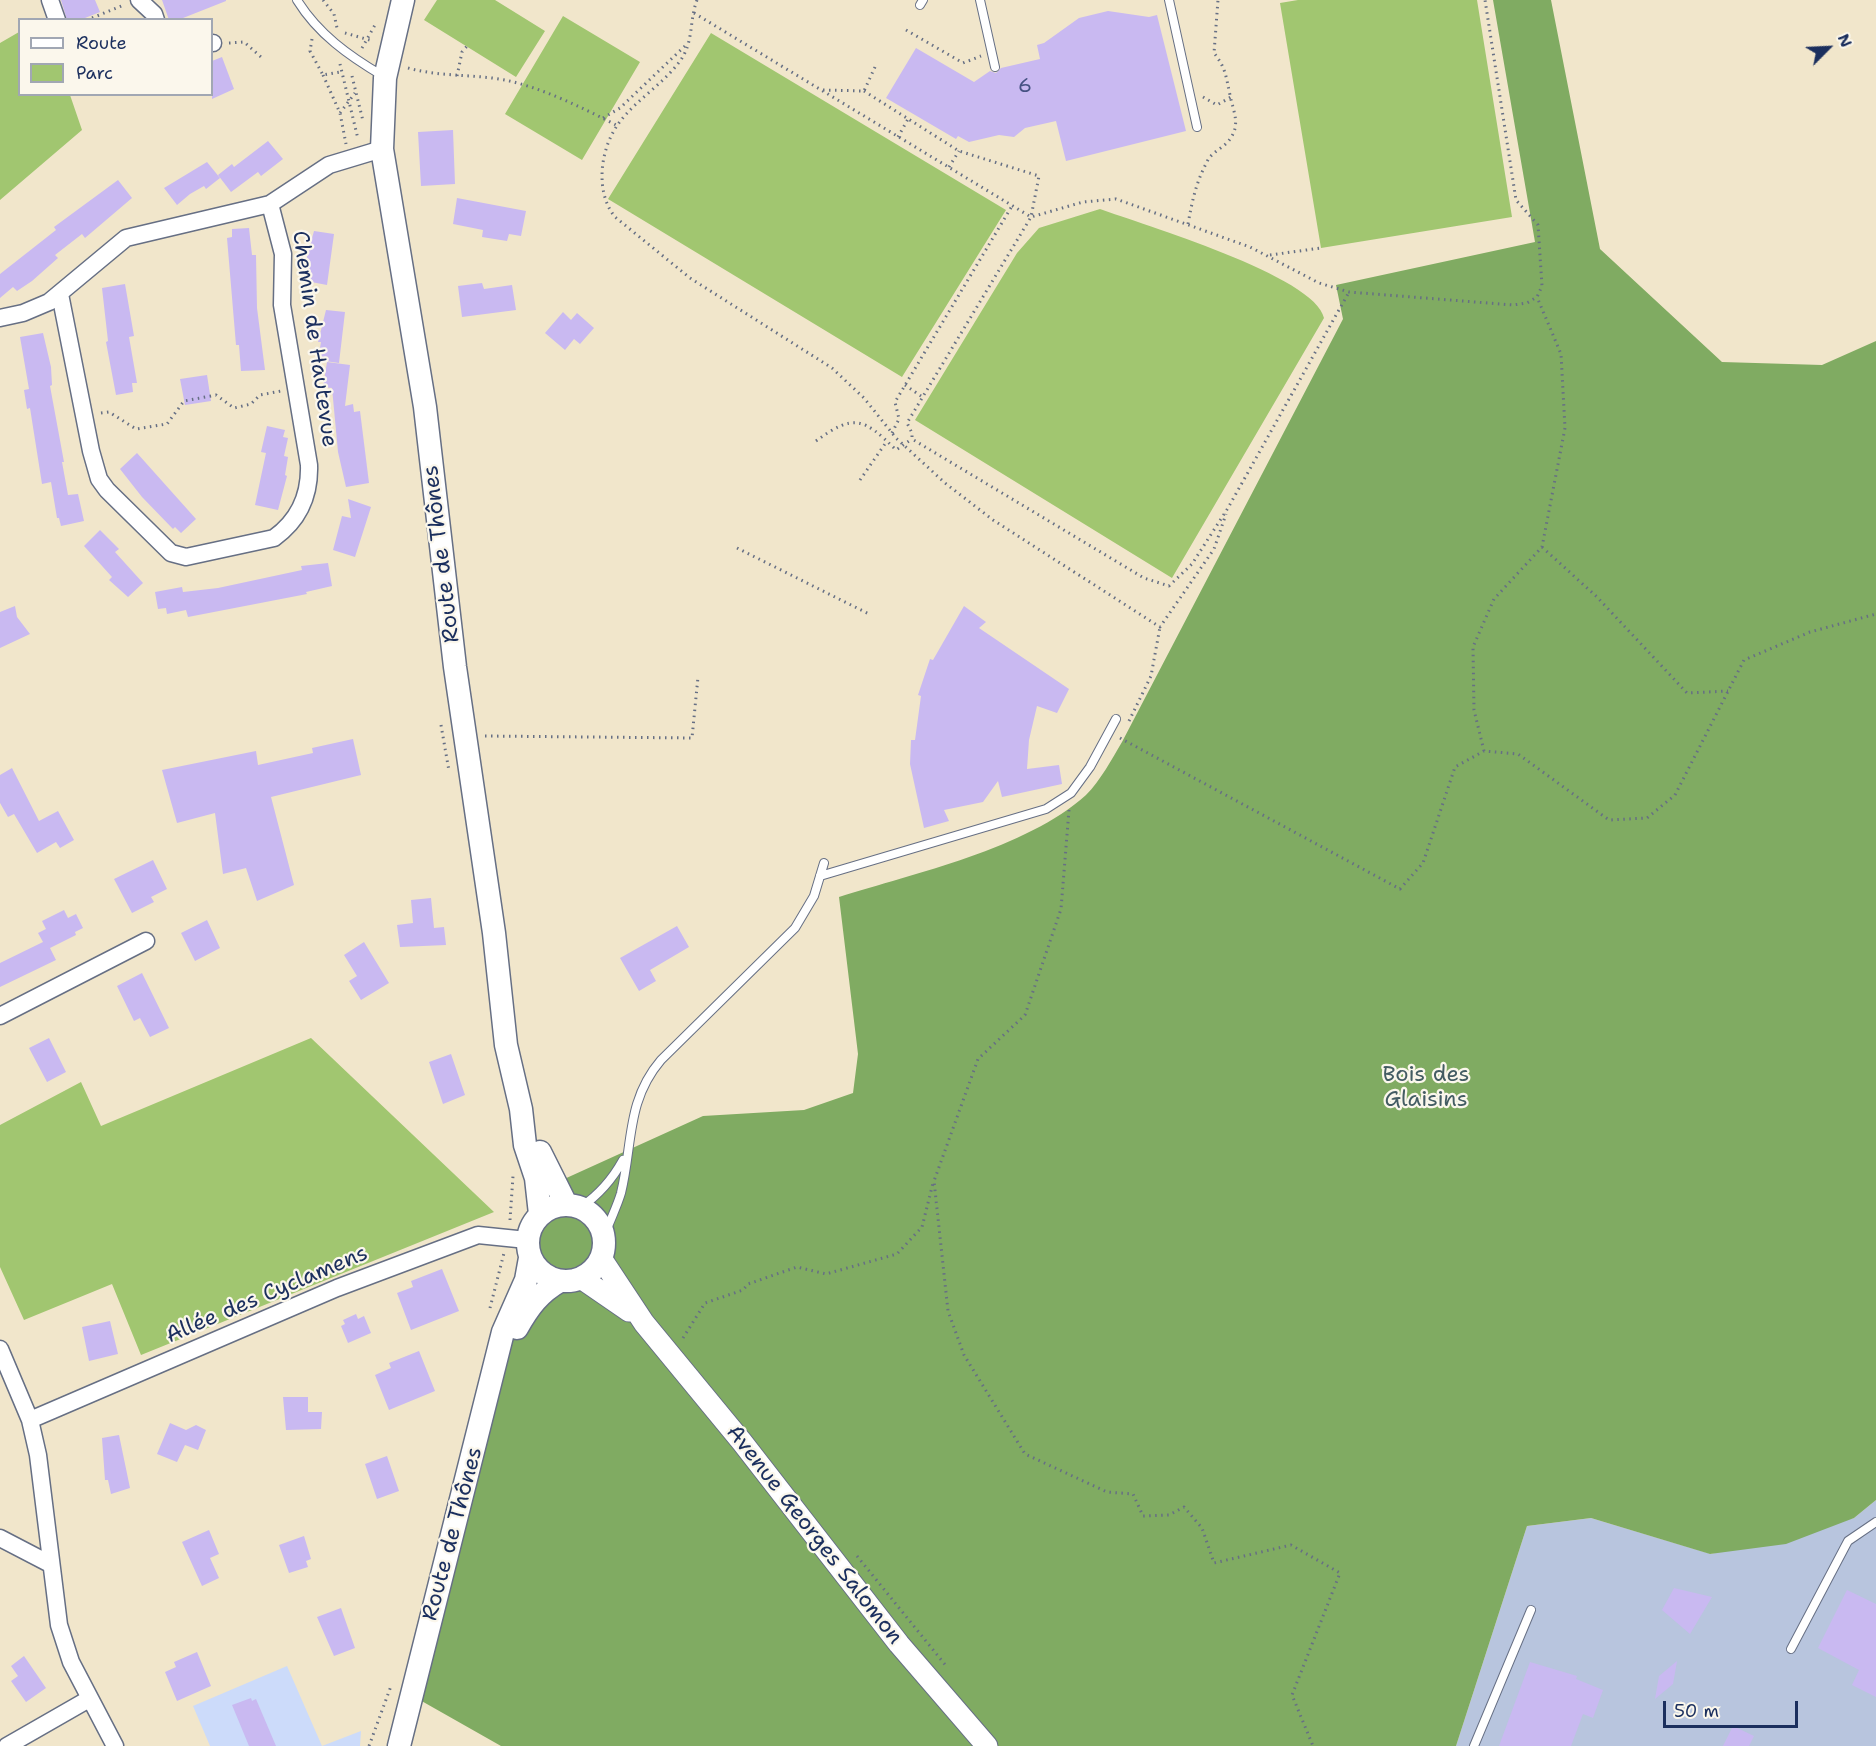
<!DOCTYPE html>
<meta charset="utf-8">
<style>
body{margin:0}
#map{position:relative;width:1876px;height:1746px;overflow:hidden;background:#f1e6cb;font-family:"Shantell Sans",sans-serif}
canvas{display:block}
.legend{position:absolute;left:18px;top:18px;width:195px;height:78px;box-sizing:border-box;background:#fbf7ec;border:2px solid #a1a7b3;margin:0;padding:8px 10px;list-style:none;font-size:18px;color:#1b2f5e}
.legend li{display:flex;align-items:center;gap:12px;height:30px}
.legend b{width:30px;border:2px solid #a1a7b3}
.north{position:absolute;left:1798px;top:18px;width:60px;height:60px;-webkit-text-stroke:4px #fbf7ec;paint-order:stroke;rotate:66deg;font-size:16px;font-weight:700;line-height:24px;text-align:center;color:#1b2f5e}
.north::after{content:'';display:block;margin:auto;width:21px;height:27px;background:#1b2f5e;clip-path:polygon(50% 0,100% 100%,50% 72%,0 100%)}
.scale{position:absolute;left:1663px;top:1701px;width:135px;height:27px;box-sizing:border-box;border:3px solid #1b2f5e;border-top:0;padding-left:8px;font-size:18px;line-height:21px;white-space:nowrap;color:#1b2f5e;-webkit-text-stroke:4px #fbf7ec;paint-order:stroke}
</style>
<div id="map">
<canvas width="1876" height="1746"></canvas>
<ul class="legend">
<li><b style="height:8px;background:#fff"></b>Route</li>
<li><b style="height:16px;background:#a1c670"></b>Parc</li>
</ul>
<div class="north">N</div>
<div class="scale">50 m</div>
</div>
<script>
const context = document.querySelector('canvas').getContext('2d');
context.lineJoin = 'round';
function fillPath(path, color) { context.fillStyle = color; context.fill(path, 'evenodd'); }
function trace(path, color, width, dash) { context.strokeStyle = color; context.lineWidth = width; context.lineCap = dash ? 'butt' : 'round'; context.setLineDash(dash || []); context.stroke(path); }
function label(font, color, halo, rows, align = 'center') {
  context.font = font + ' "Shantell Sans",sans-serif'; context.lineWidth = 4.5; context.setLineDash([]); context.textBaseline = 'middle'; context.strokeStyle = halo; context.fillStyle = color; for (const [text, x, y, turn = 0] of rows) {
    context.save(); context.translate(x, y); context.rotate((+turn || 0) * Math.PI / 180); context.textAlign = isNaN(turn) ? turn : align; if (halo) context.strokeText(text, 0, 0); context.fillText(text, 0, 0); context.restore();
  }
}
const built = new Path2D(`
 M287,1666L322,1746L361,1731L360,1746H210L193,1706Z`);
const industrial = new Path2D(`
 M1876,1500V1746H1456L1527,1526L1591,1518L1711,1554L1854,1518Z`);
const green = new Path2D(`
 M437,0H495L545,31L516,77L424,20Z
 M1298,0H1477L1512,217L1321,248L1280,3Z
 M563,16L640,62L582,160L505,114Z
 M19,32L20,94L70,95L82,130L0,200V43Z
 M711,33L1006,210L902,377L608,199Z
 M1100,209C1141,224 1316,276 1324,318L1172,578L915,420L1017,253L1039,228Z
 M311,1038L494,1212L141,1355L112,1284L24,1320L0,1267V1125L81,1082L101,1126Z`);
const forest = new Path2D(`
 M1493,0H1551L1600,249L1722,362L1822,365L1876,341V1500L1854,1518L1786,1544L1710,1554L1591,1518L1527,1526L1456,1746H501L411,1695L540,1190L703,1116L804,1110L853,1093L858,1054L839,897C915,873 1026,849 1086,795C1100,781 1112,759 1122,742L1343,319L1336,285L1535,242Z`);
const building = new Path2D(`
 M61,0H95L100,12L80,20H67Z
 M162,0H226V1L178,20H169Z
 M1108,11L1149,17L1157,15L1186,131L1066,161L1056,121L1025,128L1014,137L999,135L969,142L958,136L956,139L886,98L916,48L974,82L990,71L996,73L1001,68L1040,59L1037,45L1044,43L1079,18Z
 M222,57L234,89L212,99V61Z
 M453,130L455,184L421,186L418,132Z
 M268,141L283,159L261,176L258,172L231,192L218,175L232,164L234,167Z
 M207,162L220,178L206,189L204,186L190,194L177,205L164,188Z
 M118,180L132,198L85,238L82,234L55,255L58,258L32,281L17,291L13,287L0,298V274L56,230L54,227Z
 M457,198L526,211L521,236L509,234L507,241L482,237L483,230L453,224Z
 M249,228L252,255H256L257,308L265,370L241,371L239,345H236L227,238L232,237V229Z
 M314,231L334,234L327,285L306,281L307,256Z
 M482,283L484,289L512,285L516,310L462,317L458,286Z
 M125,284L134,336L129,337L137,383H132L133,392L116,395L106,342L108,341L102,288Z
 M326,310L345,312L339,363L318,360L321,342H318Z
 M563,312L571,320L577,313L594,328L580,344L574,339L565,350L545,333Z
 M43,333L51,367L52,385L50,386L64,462H62L68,495L78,494L84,521L61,526L59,518H57L51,482L42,484L30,408L27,409L24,390L29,389L20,337Z
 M327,362L350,365L345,406L353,404L354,412L360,411L369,483L346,487L338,452L332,388L323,387Z
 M207,375L211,401L185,405L180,379Z
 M267,426L285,430L283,437L288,438L284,456L288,457L285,475L287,476L278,510L255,505L266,453L261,452Z
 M137,453L196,519L181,533L175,527L173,529L142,497L120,469Z
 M348,499L371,507L355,557L333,550L342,516L351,518Z
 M100,530L119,549L115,552L143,583L128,597L109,580L112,577L84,546Z
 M328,563L332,586L306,592L307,594L188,617L186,610L167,614L166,608L158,609L155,592L182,587L183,592L218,588L302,570L301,566Z
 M15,606L17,617L30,634L0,648V612Z
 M964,606L986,622L979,628L1069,689L1057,713L1037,706L1029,740L1027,769L1059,765L1062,784L1002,797L998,781L983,802L944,810L949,821L924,828L910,764L911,740H915L921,696L918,695L930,659L933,660Z
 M353,739L361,775L271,797L294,885L257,901L246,868L223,874L215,813L177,823L162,770L256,751L258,765L313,753L312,748Z
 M12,768L39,821L58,811L74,840L60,848L56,842L37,853L14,814L8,817L0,803V775Z
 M153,860L167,889L151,897L154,902L132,913L114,879Z
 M431,898L434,928L444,927L446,945L400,947L397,925L413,923L411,900Z
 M64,910L68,918L76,914L83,928L75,932L76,935L50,948L56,960L0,987V963L43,942L38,933L46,929L42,921Z
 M207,920L220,948L195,961L181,933Z
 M677,926L689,947L650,970L656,981L639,991L620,958Z
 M364,942L389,983L361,1000L349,981L357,976L344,955Z
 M142,973L169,1028L150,1037L140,1018L134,1021L117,986Z
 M49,1038L66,1072L47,1082L29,1048Z
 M451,1054L465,1095L443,1104L429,1062Z
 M442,1269L459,1311L411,1330L397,1293L413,1287L411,1281Z
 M356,1314L358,1319L364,1316L371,1333L348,1343L341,1326L345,1324L343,1320Z
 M110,1321L118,1354L89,1361L82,1327Z
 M419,1351L435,1391L389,1410L375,1375L391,1368L389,1363Z
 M283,1397H308V1412H322L321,1429L286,1430Z
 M170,1423L186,1430L196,1425L206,1430L198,1450L185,1445L177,1462L157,1454Z
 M119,1435L130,1488L111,1494L108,1480H105L102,1438Z
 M387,1456L399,1491L377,1499L365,1464Z
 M209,1530L219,1554L210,1558L219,1578L202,1586L182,1542Z
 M304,1536L311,1559L306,1561L308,1567L289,1573L279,1545Z
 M1674,1588L1712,1597L1690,1634L1662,1610Z
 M1847,1590L1876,1604V1697L1852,1685L1859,1670L1818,1648Z
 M341,1608L355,1648L334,1656L317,1617Z
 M197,1652L211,1686L177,1701L165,1672L176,1667L174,1662Z
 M24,1656L46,1688L26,1702L11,1681L18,1676L11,1666Z
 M1677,1661L1673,1684L1655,1699L1659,1676Z
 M1530,1662L1577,1676L1576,1679L1603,1690L1593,1718L1583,1714L1571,1746H1499Z
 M251,1698L252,1701L256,1699L276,1746H249L232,1705Z
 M1733,1726L1754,1736L1749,1746H1723Z`);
const path = new Path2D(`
 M323,0L334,14L337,28
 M697,0C689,21 694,42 680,61C664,83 639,98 622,119C600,145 594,191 615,217L690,278L832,368L864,398L896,438L945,483L993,520L1160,627L1214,549L1226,514
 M694,13L1031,217L907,423L912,433V439L1144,578L1169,586L1192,564L1228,508L1349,292
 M92,18L124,5
 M906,30L963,63L981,56
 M345,33L373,41
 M312,39L310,51L323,75L340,72
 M229,43L244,42L261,57
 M362,48L375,25
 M340,64L358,139
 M408,68C440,77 473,74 505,80C543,88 583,108 618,126
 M323,75L340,113L346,144
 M352,76L363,121
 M457,76L462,52L468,45
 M823,90L864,91L875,67
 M864,91L959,151L1039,176L1031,217L1083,202L1116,199L1250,247L1319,283L1349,292L1513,305L1527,303L1537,297L1542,286L1538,225L1516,200L1485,0
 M1203,97L1217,105L1231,97
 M340,113L355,93
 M603,118L620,108L687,44
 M898,137L908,119
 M949,167L959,151
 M1188,224C1192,202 1196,182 1207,162C1211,152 1224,148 1230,139C1241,124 1233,111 1230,95C1226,77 1226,68 1214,53L1218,0
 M1270,255L1321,248
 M905,385L921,396
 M101,413L109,412L136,429L167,424L184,401L216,395L234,408L251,404L260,395L281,391
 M892,433L899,419L895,402L1012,206
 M816,441C854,413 864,418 896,450L912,439
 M860,480L887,441
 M1542,547L1597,597L1687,693L1728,691
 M737,548L869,614
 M1129,721L1151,676L1160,627
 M441,725L449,771
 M485,736L692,738L698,677
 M1120,738L1400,889L1423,863L1455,767L1484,751L1518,754L1609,820L1647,818L1675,795L1744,660L1810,632L1876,614
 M1484,751L1474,710L1473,647L1494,599L1542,547L1565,428L1561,354L1537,297
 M1069,810L1061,909L1025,1015L978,1059L934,1181L948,1311L964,1355L1025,1454L1107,1492L1133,1494L1143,1516L1169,1515L1184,1507L1202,1528L1214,1563L1291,1545L1340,1573L1292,1695L1313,1746
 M510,1220L513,1176
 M490,1308L504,1253
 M683,1338L705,1303L743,1290L748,1284L797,1267L826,1274L897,1254L922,1227L933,1183
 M857,1556L947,1667
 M369,1746L391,1686`);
const service = new Path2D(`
 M297,0C318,34 349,56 383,76
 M980,0L995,67
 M1169,0L1197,127
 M920,5L923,0
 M820,876L1046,809L1071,793L1090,767L1116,719
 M581,1207C600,1194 612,1180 623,1160
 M604,1237C609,1222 617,1207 621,1193C633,1144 626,1101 661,1060L795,928L814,896L824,863
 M1791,1649L1848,1541L1876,1522
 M1474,1746L1531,1610`);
const minor = new Path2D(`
 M50,0L57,20
 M139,0L154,14L156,20
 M212,43H213
 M60,294L91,451L99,479L107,490L171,553L186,557L274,538C299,520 310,495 309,465L282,305L283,254L270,204
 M0,318L23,313L49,302L126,238L270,204L329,165L382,149
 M0,1016L146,941
 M0,1349L30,1420L38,1455L59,1625L71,1662L115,1746
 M30,1420L337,1288L478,1235L527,1240
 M0,1538L50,1564
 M7,1746L89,1699`);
const tertiary = new Path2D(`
 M601,1258L644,1323L742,1442L899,1644L987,1746
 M581,1278L629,1311`);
const secondary = new Path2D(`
 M403,0L385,78L382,149L425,407L455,667L494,933L506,1045L521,1109L525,1145L536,1178L540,1214
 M540,1152L566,1204
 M528 1243a38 38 0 1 1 76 0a38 38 0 1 1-76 0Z
 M517,1328C529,1307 539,1293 560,1281
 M399,1746L503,1332L526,1280L530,1258`);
const numberNames = [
 ["6",1025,87]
];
const streetNames = [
 ["Chemin de Hautevue",314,339,82],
 ["Route de Thônes",442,554,-97],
 ["Allée des Cyclamens",267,1295,-23],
 ["Route de Thônes",453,1534,-75],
 ["Avenue Georges Salomon",814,1535,52]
];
const parkNames = [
 ["Bois des",1426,1075],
 ["Glaisins",1426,1100]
];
fillPath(built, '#ccdbfa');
fillPath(industrial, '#b8c5de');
fillPath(green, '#a1c670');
fillPath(forest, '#80ab62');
fillPath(building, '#c9b9f1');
trace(service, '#666f84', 10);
trace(minor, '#666f84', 19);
trace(tertiary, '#666f84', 23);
trace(secondary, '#666f84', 25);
trace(path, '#666f84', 3, [1.5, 4.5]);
trace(service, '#fff', 8);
trace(minor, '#fff', 16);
trace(tertiary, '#fff', 21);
trace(secondary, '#fff', 22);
label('20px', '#465283', null, numberNames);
label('22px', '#1b2f5e', '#fbf7ec', streetNames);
label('22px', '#435c63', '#fbf7ec', parkNames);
</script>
